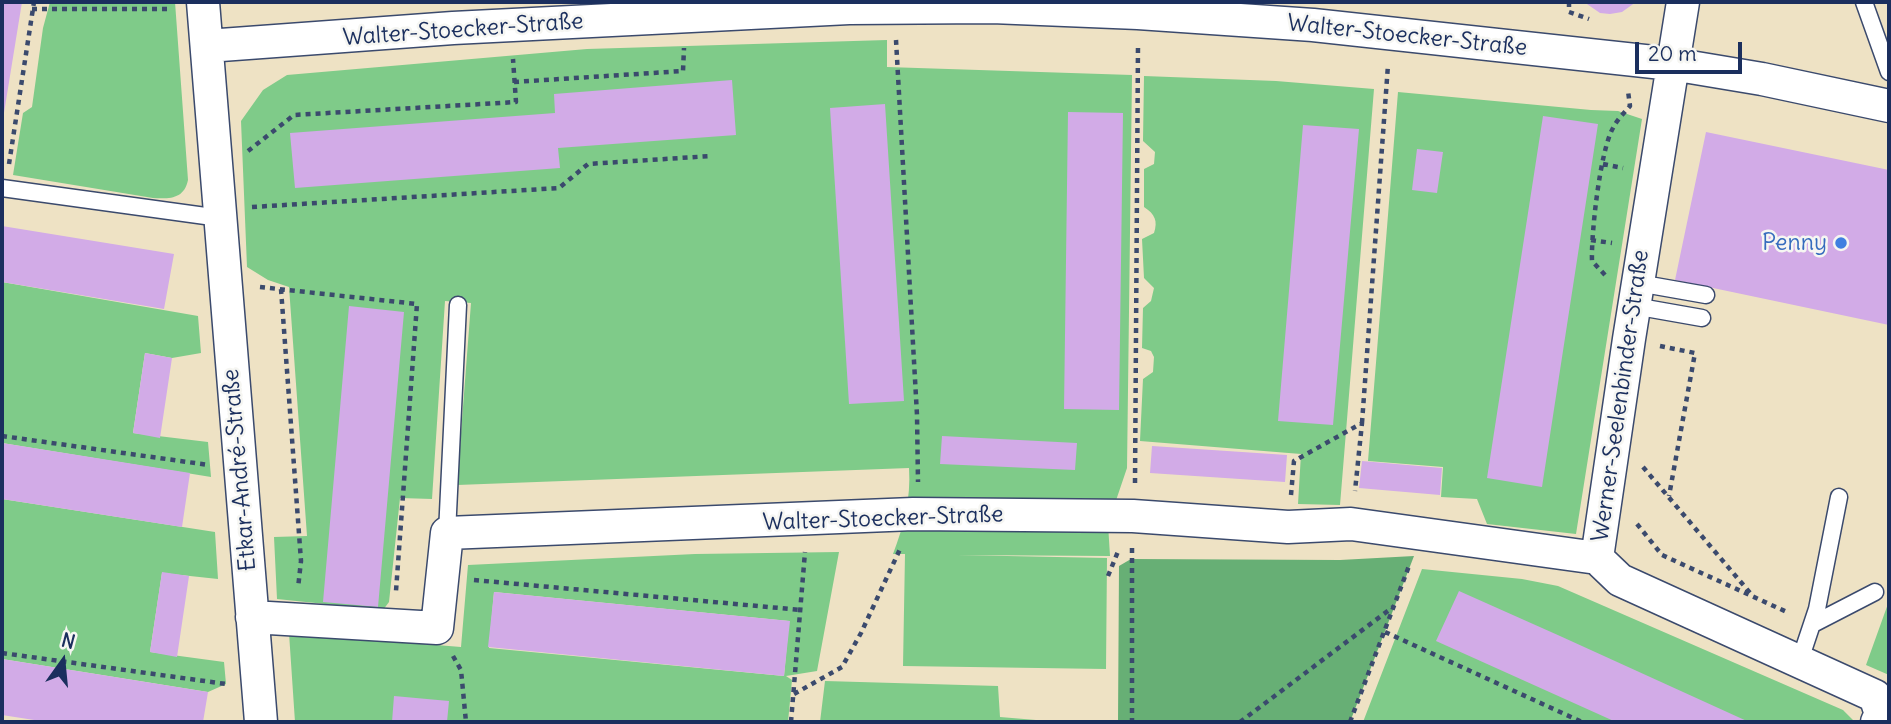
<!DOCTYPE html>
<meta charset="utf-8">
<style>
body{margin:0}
#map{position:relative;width:1891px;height:724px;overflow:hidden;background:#eee2c4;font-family:Delius,sans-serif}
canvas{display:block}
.frame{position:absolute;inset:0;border:4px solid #1b2f5e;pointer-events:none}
.north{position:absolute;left:28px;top:626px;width:70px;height:70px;-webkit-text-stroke:5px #f6f6f2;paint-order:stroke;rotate:15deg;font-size:19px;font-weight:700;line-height:28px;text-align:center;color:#1b2f5e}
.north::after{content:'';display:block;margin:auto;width:24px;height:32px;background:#1b2f5e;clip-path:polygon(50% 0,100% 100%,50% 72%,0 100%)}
.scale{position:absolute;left:1635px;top:42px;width:107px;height:32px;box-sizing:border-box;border:4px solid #1b2f5e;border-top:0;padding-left:9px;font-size:21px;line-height:24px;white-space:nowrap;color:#1b2f5e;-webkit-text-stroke:5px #f6f6f2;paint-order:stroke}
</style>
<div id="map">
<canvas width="1891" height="724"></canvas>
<div class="frame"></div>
<div class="north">N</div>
<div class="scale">20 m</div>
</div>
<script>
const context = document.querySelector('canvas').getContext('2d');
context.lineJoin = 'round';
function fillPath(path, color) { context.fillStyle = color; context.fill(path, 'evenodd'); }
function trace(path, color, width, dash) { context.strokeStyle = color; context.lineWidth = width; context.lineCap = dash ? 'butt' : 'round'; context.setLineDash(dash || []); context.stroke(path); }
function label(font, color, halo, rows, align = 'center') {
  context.font = font + ' Delius,sans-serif'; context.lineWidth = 5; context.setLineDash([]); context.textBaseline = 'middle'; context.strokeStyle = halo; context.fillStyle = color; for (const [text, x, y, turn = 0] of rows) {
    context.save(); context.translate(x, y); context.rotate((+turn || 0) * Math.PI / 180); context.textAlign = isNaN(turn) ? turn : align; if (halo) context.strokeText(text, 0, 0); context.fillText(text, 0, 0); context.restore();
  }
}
const green = new Path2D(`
 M50,2H175L188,180C184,199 170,199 153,198L13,175L23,113L32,107L43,28Z
 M887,40V67L1132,75L1127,468L1108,524L1110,556L957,555L1107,558L1106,669L903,666L905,554H893C904,525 911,499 909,468L457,485L471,303L445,301L432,499L400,498L389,602L383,610L277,599L274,537L307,536L289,287L268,280L247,267L241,121L263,90L287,75L587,49Z
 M1144,76L1276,81L1374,89L1340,505L1298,504L1301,454L1140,441L1143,379L1153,372L1154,357L1151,351L1142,348L1143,308L1151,301L1154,288L1144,278L1142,239L1154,233C1158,221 1155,214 1144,207V169L1154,164L1155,152L1143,141Z
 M1398,92L1591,110L1618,111L1642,119L1576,534L1487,524L1477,499L1441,497L1443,467L1368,461Z
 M2,282L198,316L201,353L172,358L145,353L133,433L208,442L211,477L2,443Z
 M2,499L215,532L218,579L162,573L150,652L224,662L226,684L208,692L2,659Z
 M839,552L817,671L786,676L792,680L788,722H295L289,633L461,647L468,565L695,554ZM494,592L789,621L784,676L489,648Z
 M1422,569L1522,579L1558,586L1843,710L1855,722H1363Z
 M1889,601V675L1866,665Z
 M825,681L998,686L1000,717L1060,722H820Z`);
const forest = new Path2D(`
 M1414,556L1350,722H1118L1119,566L1131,559L1340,560Z`);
const building = new Path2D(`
 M2,2H22L3,119H2Z
 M1584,2H1636L1622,12L1610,14L1600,13Z
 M732,80L736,135L558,148L560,168L295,188L290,133L555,113L554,94Z
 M885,104L904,401L849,404L830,108Z
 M1068,112L1123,113L1119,410L1064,409Z
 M1543,116L1598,124L1542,487L1487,478Z
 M1303,125L1359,129L1333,425L1278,421Z
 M1706,132L1889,170V325L1675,280Z
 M1417,149L1443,152L1437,193L1412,190Z
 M2,226L174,254L164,309L2,282Z
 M349,306L404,312L378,607L323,602Z
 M145,353L172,358L160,438L133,433Z
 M942,436L1077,443L1075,470L940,464Z
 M2,443L190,473L182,527L2,499Z
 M1152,446L1287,455L1285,482L1150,473Z
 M1362,461L1442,468L1440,495L1359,488Z
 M162,572L189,576L177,657L150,652Z
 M1459,591L1560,636L1749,722H1616L1436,641Z
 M494,592L790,621L784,676L488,647Z
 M2,659L208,692L203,722H47L2,715Z
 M394,696L449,701L447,722H392Z`);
const path = new Path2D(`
 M1569,2V12L1589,19
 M32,9H171
 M896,40L917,415L918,482
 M514,82L683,71L684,48
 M248,151L294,115L516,102L513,59
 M9,164L34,2
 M1603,164L1623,168
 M252,207L559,188L588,164L711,156
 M1591,240L1612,243
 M1605,275L1592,261C1591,234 1600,151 1613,128C1617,120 1624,113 1630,106L1628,91
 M260,287L417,304L396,591
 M281,289L301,561L298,588
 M1660,346L1695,353L1669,496
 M1362,423L1388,65
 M2,436L209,465
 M1643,467L1751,594
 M1135,483L1138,44
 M1291,495L1294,461L1362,423L1355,491
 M1637,524L1662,555L1789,613
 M1132,548V722
 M1108,576L1119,549
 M474,580L801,610
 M1385,632L1582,722
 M2,653L226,684
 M453,656L461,670L466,722
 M794,694L842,667L861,633L901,547
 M791,722L805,552
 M1240,722L1393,607
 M1350,722L1409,566`);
const service = new Path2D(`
 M1864,2L1889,72
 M2,188L220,218
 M1638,283L1706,295
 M1634,306L1702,318
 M447,533L458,305
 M1813,624L1875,592
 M1800,660L1817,609L1839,497`);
const minor = new Path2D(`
 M203,2L261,722
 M207,46L453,28L849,8L992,7L1138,13L1313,25L1672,64L1762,79L1889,106
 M1597,558L1629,339L1683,2
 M1597,558L1620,580L1875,696L1881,714L1877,722
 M252,617L437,628L447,533L913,514L1133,516L1288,527L1351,524L1597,558`);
const markers = [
 [1841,243,7,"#3f7fe0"]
];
const streetNames = [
 ["Walter-Stoecker-Straße",463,30,-4],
 ["Walter-Stoecker-Straße",1407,36,6],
 ["Werner-Seelenbinder-Straße",1621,396,-82],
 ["Etkar-André-Straße",240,470,-95],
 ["Walter-Stoecker-Straße",883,519,-2]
];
const shopNames = [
 ["Penny",1827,243]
];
fillPath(green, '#7fcb89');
fillPath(forest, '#67af75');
fillPath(building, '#d2abe7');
trace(service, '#3b4a6d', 19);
trace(minor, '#3b4a6d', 35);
trace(path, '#3b4a6d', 4.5, [5, 5]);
trace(service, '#fff', 16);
trace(minor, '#fff', 32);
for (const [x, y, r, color] of markers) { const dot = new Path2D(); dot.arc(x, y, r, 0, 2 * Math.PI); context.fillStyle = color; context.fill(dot); trace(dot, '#f6f6f2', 2.5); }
label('23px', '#1b2f5e', '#f6f6f2', streetNames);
label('23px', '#366cbe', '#f6f6f2', shopNames, 'right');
</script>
